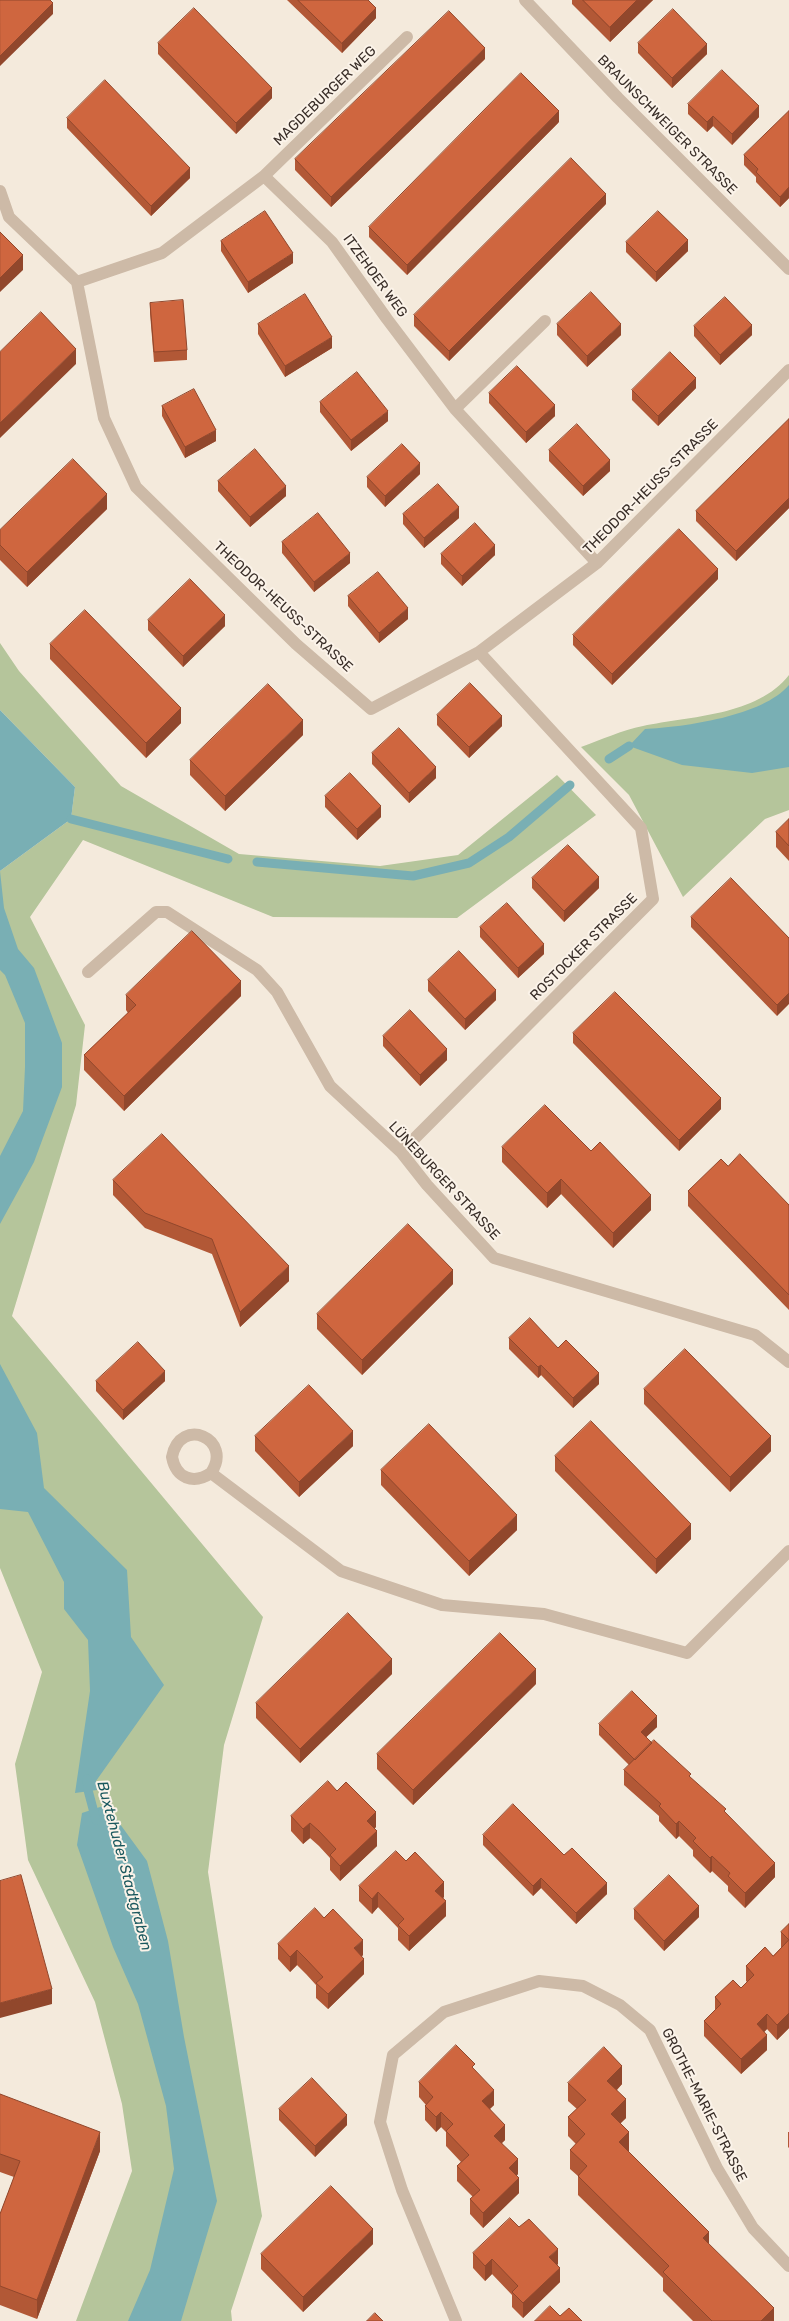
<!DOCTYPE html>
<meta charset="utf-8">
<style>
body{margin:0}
canvas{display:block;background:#f4eadc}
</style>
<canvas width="789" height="2321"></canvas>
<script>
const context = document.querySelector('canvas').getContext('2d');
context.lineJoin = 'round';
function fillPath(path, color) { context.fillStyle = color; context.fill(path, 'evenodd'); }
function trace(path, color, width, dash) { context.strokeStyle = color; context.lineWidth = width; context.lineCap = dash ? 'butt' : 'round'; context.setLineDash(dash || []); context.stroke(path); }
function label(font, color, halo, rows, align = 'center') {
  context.font = font + ' Rubik,sans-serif'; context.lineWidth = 4; context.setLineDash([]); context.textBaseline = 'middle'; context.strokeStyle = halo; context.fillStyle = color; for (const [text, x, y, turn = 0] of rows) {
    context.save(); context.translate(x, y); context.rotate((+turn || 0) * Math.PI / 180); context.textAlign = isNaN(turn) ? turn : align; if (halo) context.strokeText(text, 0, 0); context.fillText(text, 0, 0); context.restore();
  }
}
const green = new Path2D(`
 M0,643L19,671L121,786L239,854L380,866L458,855L557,775L596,815L457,918L273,917L83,840L30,917L85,1025L76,1105L12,1316L263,1617L224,1745L208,1872L262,2216L231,2311L232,2321H76L132,2171L122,2104L95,2002L28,1860L15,1764L42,1672L0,1568V871L71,819L75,787L0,710Z
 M789,675V810L765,819L683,897L629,795L581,747C601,740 622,730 643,726C690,716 757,716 789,675Z`);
const water = new Path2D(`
 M789,685V767L752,773L682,765L629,746L645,729C685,727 763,716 789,685Z
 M0,710L75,787L71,819L0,871L4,908L18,949L34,968L62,1043V1087L34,1162L0,1224V1156L23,1111L25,1067V1023L5,975L0,970Z
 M0,1364L37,1433L44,1488L127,1570L131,1637L164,1685L96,1781L97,1790L75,1793L90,1691L88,1640L64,1609V1582L28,1512L0,1509Z
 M106,1805L147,1861L168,1941L184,2037L217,2201L181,2321H128L150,2270L174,2169L166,2106L138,2004L113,1947L77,1845L82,1813Z`);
const stream = new Path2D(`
 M609,759L629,746
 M71,819L228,859
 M257,862L413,876L469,863L509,837L570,785
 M87,1779L88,1790L96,1820`);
const minor = new Path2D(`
 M525,0L618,98L789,269
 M264,176L407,37
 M0,191L9,217L77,282L104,418L136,487L296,644L371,709L479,652L597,563L789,370
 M77,282L162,253L264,176L332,242L387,319L455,409L597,563
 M455,409L545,321
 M88,972L156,912H167L257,970L277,992L330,1086L401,1152L427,1185L494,1258L755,1335L789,1362
 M401,1152L653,899L641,828L479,652
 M211,1473C193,1485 176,1478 172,1457C180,1415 234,1439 211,1473L341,1571L442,1605L544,1614L687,1653L789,1551
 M456,2321L402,2190L380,2122L393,2055L444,2012L539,1981L583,1986L620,2005L650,2030L717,2168L753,2228L789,2266`);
const wall = new Path2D(`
 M287,0H368L376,18L342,53Z
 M572,0H653L610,42L572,4Z
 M158,43L272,98L236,134L158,54Z
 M638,43L707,54L672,88L638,53Z
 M485,59L331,207L295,170V159Z
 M688,104L759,117L732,145L713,126L707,132L688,114Z
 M789,111V198L780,207L756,182V177L744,165V155Z
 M67,118L190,178L151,216L67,128Z
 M559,122L407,275L369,237V227Z
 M606,204L449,361L414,326V315Z
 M221,241L293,263L248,293L221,251Z
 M626,242L688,251L656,282L626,252Z
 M150,303L187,350V360L154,362L150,313Z
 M258,324L332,348L285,377L258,334Z
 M557,324L621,335L587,367L557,335Z
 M694,326L752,335L720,365L694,336Z
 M696,388L658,426L632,400V390Z
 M489,393L555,416L526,443L489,403Z
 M320,402L388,421L351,451L320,412Z
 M162,406L216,441L185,458L162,416Z
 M789,419V508L736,561L696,521V511Z
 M549,450L610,471L583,496L549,461Z
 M420,474L385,507L367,487V477Z
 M218,481L286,496L250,527L218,491Z
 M107,509L27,587L0,560V530Z
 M403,514L459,518L424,548L403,524Z
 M282,542L350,563L314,592L282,553Z
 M441,554L495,555L462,586L441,564Z
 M718,579L612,685L573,645V635Z
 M348,596L408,619L379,643L348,606Z
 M148,620L225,626L183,667L148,630Z
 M50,644L181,723L146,758L50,659Z
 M437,715L502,726L469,758L437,725Z
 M303,735L225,811L190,775V760Z
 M372,753L436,778L409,803L372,764Z
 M325,796L381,817L357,840L325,807Z
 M789,819V861L776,847V832Z
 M532,878L599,888L564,922L532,888Z
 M691,917L789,938L777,1016L691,927Z
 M480,927L544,954L518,978L480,937Z
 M428,980L496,1000L465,1030L428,991Z
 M126,995L241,996L124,1111L84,1070V1055L128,1013L126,1010Z
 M573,1033L721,1109L679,1151L573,1043Z
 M383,1036L447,1060L420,1086L383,1046Z
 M502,1147L591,1151L651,1210L613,1248L561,1194L547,1208L502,1162Z
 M728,1166L789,1205V1310L688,1206V1191Z
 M113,1180L289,1281L240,1327L212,1254L145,1228L113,1195Z
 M453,1284L362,1375L317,1329V1314Z
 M509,1338L558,1348L599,1384L573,1408L541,1375L538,1378L509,1349Z
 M96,1381H165L123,1420L96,1391Z
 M644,1389L771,1451L730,1492L644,1404Z
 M255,1436L353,1446L299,1497L255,1451Z
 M555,1456L691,1539L656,1574L555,1471Z
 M381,1470L517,1530L469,1576L381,1485Z
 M392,1674L300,1763L256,1718V1703Z
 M536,1684L413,1805L377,1769V1754Z
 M599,1724L657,1727L646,1737L691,1778L726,1813L775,1877L745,1908L728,1891V1886L712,1871L710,1873L693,1856V1850L679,1836L676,1839L659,1821V1816L624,1785V1770L629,1765L599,1735Z
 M337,1791L376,1827L375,1828L377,1846L340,1881L330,1870V1858L319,1846L310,1838L303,1844L291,1831V1816Z
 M483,1835L564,1855L607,1894L576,1924L541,1888L533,1896L483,1845Z
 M359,1886L444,1897L443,1898L446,1916L409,1951L398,1940V1928L378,1907L372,1914L359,1901Z
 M634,1909L699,1917L664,1951L634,1919Z
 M324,1918L363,1955L362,1956L364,1974L328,2009L316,1998V1985L306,1974L297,1965L290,1972L278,1959V1944Z
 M789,1924V2028L777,2040L767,2029L764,2032L767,2050L741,2074L704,2036V2021L715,2011V1997L741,1988L747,1982L746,1981V1966L773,1956L782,1947H781V1932Z
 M475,2070L494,2105L490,2109L505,2140L502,2143L518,2174L517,2175L519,2193L483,2228L470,2214V2199L473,2197L457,2181V2166L461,2162L446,2146V2132L441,2127L436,2132L425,2120V2106L426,2105L419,2097V2082Z
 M568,2083L622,2084L617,2090L626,2118L620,2123L629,2151L628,2152L709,2244L774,2321H693L663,2291V2278L578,2195V2176L570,2169V2150L576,2144L568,2136V2117L577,2109L568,2101Z
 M0,2094L100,2151L37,2319L0,2305V2214L14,2177L0,2172Z
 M279,2109L347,2125L315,2157L279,2120Z
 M788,2132H789V2148L788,2147Z
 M373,2244L303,2312L261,2269V2254Z
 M473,2253L558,2264L557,2265L560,2282L523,2318L512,2307V2295L492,2274L485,2281L473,2268Z`);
const shadedWall = new Path2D(`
 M637,0H653L610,42V27Z
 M53,3V14L0,66V56Z
 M376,8V18L342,53V43Z
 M707,44V54L672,88V78Z
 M485,48V59L331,207V197Z
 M272,88V98L236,134V123Z
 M759,106V117L732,145V134Z
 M559,111V122L407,275V265Z
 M713,116V126L707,132V122Z
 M190,168V178L151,216V206Z
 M789,187V198L780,207V197Z
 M606,194V204L449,361V351Z
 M688,240V251L656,282V272Z
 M293,253V263L248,293V282Z
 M23,255V270L0,292V278Z
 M621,324V335L587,367V356Z
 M752,325V335L720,365V355Z
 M332,337V348L285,377V366Z
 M76,349V364L0,438V423Z
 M696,378V388L658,426V416Z
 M555,405V416L526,443V432Z
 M388,411V421L351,451V440Z
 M216,430V441L185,458V447Z
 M610,460V471L583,496V486Z
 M420,463V474L385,507V496Z
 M286,486V496L250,527V517Z
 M107,494V509L27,587V572Z
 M789,498V508L736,561V551Z
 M459,507V518L424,548V538Z
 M495,545V555L462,586V576Z
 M350,553V563L314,592V582Z
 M718,569V579L612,685V674Z
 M408,608V619L379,643V633Z
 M225,615V626L183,667V656Z
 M181,708V723L146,758V743Z
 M502,716V726L469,758V747Z
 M303,720V735L225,811V796Z
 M436,767V778L409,803V793Z
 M381,806V817L357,840V829Z
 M599,877V888L564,922V911Z
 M544,944V954L518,978V968Z
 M241,981V996L124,1111V1096Z
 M496,990V1000L465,1030V1019Z
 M789,993V1004L777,1016V1005Z
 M447,1049V1060L420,1086V1075Z
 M721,1098V1109L679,1151V1140Z
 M561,1179V1194L547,1208V1193Z
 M651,1195V1210L613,1248V1233Z
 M289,1266V1281L240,1327V1312Z
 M453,1270V1284L362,1375V1360Z
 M541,1365V1375L538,1378V1367Z
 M165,1371V1381L123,1420V1410Z
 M599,1373V1384L573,1408V1398Z
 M353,1431V1446L299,1497V1482Z
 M771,1436V1451L730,1492V1477Z
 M517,1515V1530L469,1576V1561Z
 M691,1524V1539L656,1574V1559Z
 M392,1659V1674L300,1763V1749Z
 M536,1669V1684L413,1805V1790Z
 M657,1716V1727L641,1742V1732Z
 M376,1812V1827L367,1835V1821Z
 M679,1821V1836L676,1839V1824Z
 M310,1823V1838L303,1844V1829Z
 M377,1831V1846L340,1881V1866Z
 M712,1856V1871L710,1873V1858Z
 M775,1863V1877L745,1908V1893Z
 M541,1878V1888L533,1896V1886Z
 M444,1882V1897L435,1906V1891Z
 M607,1883V1894L576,1924V1913Z
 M378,1892V1907L372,1914V1899Z
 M446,1901V1916L409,1951V1936Z
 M699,1906V1917L664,1951V1941Z
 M363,1940V1955L354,1963V1948Z
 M297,1950V1965L290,1972V1957Z
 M364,1959V1974L328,2009V1994Z
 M52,1989V2004L0,2018V2003Z
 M789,2013V2028L777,2040V2025Z
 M767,2014V2029L757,2039V2024Z
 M767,2035V2050L741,2074V2059Z
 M622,2066V2084L607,2100V2081Z
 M494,2090V2105L482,2116V2101Z
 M626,2099V2118L611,2133V2114Z
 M441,2112V2127L436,2132V2117Z
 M347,2115V2125L315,2157V2146Z
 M505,2125V2140L494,2150V2136Z
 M100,2132V2151L37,2319V2300Z
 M629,2132V2151L619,2161V2142Z
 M518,2159V2174L509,2183V2168Z
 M519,2178V2193L483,2228V2213Z
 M373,2229V2244L303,2312V2297Z
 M709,2232V2250L703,2238Z
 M558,2249V2264L549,2272V2257Z
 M492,2259V2274L485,2281V2266Z
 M560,2268V2282L523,2318V2303Z
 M774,2308V2321H761Z`);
const building = new Path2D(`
 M0,0H50L53,3L0,56Z
 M298,0H368L376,8L342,43Z
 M583,0H637L610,27Z
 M194,8L272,88L236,123L158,43Z
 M673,9L707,44L672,78L638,43Z
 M449,11L485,48L331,197L295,159Z
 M722,70L759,106L732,134L713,116L707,122L688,104Z
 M521,73L559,111L407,265L369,227Z
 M105,80L190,168L151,206L67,118Z
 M789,111V187L780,197L756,172L758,169L744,155Z
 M571,158L606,194L449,351L414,315Z
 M265,211L293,253L248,282L221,241Z
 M658,211L688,240L656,272L626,242Z
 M0,232L23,255L0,278Z
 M591,292L621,324L587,356L557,324Z
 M305,294L332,337L285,366L258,324Z
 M725,297L752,325L720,355L694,326Z
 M183,300L187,350L154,352L150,303Z
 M41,312L76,349L0,423V352Z
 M670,352L696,378L658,416L632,390Z
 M517,366L555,405L526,432L489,393Z
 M357,372L388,411L351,440L320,402Z
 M194,389L216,430L185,447L162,406Z
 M789,419V498L736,551L696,511Z
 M577,424L610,460L583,486L549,450Z
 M402,444L420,463L385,496L367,477Z
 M255,449L286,486L250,517L218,481Z
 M73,459L107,494L27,572L0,545V530Z
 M438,484L459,507L424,538L403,514Z
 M318,513L350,553L314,582L282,542Z
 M475,523L495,545L462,576L441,554Z
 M679,529L718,569L612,674L573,635Z
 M378,572L408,608L379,633L348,596Z
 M190,579L225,615L183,656L148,620Z
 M85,610L181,708L146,743L50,644Z
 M470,683L502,716L469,747L437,715Z
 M268,684L303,720L225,796L190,760Z
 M399,728L436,767L409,793L372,753Z
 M350,773L381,806L357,829L325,796Z
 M789,819V846L776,832Z
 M568,845L599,877L564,911L532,878Z
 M731,878L789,938V993L777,1005L691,917Z
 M507,903L544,944L518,968L480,927Z
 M192,931L241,981L124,1096L84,1055L136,1005L126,995Z
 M459,951L496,990L465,1019L428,980Z
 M615,992L721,1098L679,1140L573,1033Z
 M410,1010L447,1049L420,1075L383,1036Z
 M545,1105L591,1151L600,1142L651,1195L613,1233L561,1179L547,1193L502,1147Z
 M162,1134L289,1266L240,1312L212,1239L145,1213L113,1180Z
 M740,1154L789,1205V1295L688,1191L721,1159L728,1166Z
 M408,1224L453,1270L362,1360L317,1314Z
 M530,1318L558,1348L566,1340L599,1373L573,1398L541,1365L538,1367L509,1338Z
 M138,1342L165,1371L123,1410L96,1381Z
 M685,1349L771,1436L730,1477L644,1389Z
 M309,1385L353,1431L299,1482L255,1436Z
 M591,1421L691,1524L656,1559L555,1456Z
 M429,1424L517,1515L469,1561L381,1470Z
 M348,1613L392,1659L300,1749L256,1703Z
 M500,1633L536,1669L413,1790L377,1754Z
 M632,1691L657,1716L641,1732L652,1743L635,1760L599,1724Z
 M654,1740L691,1774L689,1776L726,1809L724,1811L775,1863L745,1893L728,1876L730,1873L712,1856L710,1858L693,1841L696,1838L679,1821L676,1824L659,1806L661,1804L624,1770Z
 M328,1781L337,1791L346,1782L376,1812L367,1821L377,1831L340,1866L330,1855L336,1849L319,1831L310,1823L303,1829L291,1816Z
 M513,1804L564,1855L572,1848L607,1883L576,1913L541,1878L533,1886L483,1835Z
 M396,1851L406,1861L415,1852L444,1882L435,1891L446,1901L409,1936L398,1925L404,1919L378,1892L372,1899L359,1886Z
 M21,1875L52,1989L0,2003V1881Z
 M669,1875L699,1906L664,1941L634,1909Z
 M315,1908L324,1918L333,1909L363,1940L354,1948L364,1959L328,1994L316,1983L323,1977L306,1959L297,1950L290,1957L278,1944Z
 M789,1924V1940L781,1932Z
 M789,1940V2013L777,2025L767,2014L757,2024L767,2035L741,2059L704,2021L721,2004L715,1997L733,1980L741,1988L754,1975L746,1966L765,1947L773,1956Z
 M456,2045L475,2064L472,2067L494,2090L482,2101L505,2125L494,2136L518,2159L509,2168L519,2178L483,2213L470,2199L480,2190L457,2166L469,2155L446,2131L453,2124L441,2112L436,2117L425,2106L433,2097L419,2082Z
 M604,2047L622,2066L607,2081L626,2099L611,2114L629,2132L619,2142L709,2232L703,2238L774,2308L761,2321H712L663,2272L669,2266L578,2176L587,2166L570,2150L585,2134L568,2117L586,2100L568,2083Z
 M312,2078L347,2115L315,2146L279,2109Z
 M0,2094L100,2132L37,2300L0,2286V2214L20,2161L0,2154Z
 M331,2186L373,2229L303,2297L261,2254Z
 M510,2218L519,2227L529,2219L558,2249L549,2257L560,2268L523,2303L512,2292L518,2286L492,2259L485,2266L473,2253Z
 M550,2306L560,2316L569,2308L582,2321H535Z
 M375,2313L383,2321H367Z`);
const streetNames = [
 ["MAGDEBURGER WEG",325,96,-44],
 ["BRAUNSCHWEIGER STRASSE",667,125,45],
 ["ITZEHOER WEG",375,276,54],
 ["THEODOR-HEUSS-STRASSE",651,487,-45],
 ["THEODOR-HEUSS-STRASSE",283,607,43],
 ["ROSTOCKER STRASSE",584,947,-45],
 ["LÜNEBURGER STRASSE",444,1181,47],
 ["GROTHE-MARIE-STRASSE",704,2105,63]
];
const waterNames = [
 ["Buxtehuder Stadtgraben",124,1866,75]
];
fillPath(green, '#b5c59b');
fillPath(water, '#79afb4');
trace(stream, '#79afb4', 9);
trace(minor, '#cdbaa7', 12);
fillPath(wall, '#b25836');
fillPath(shadedWall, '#91472c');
fillPath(building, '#cf663f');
trace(building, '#91472c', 1);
label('14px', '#392e28', '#fbf3e9', streetNames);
label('italic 15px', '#1a585e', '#fbf3e9', waterNames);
</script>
